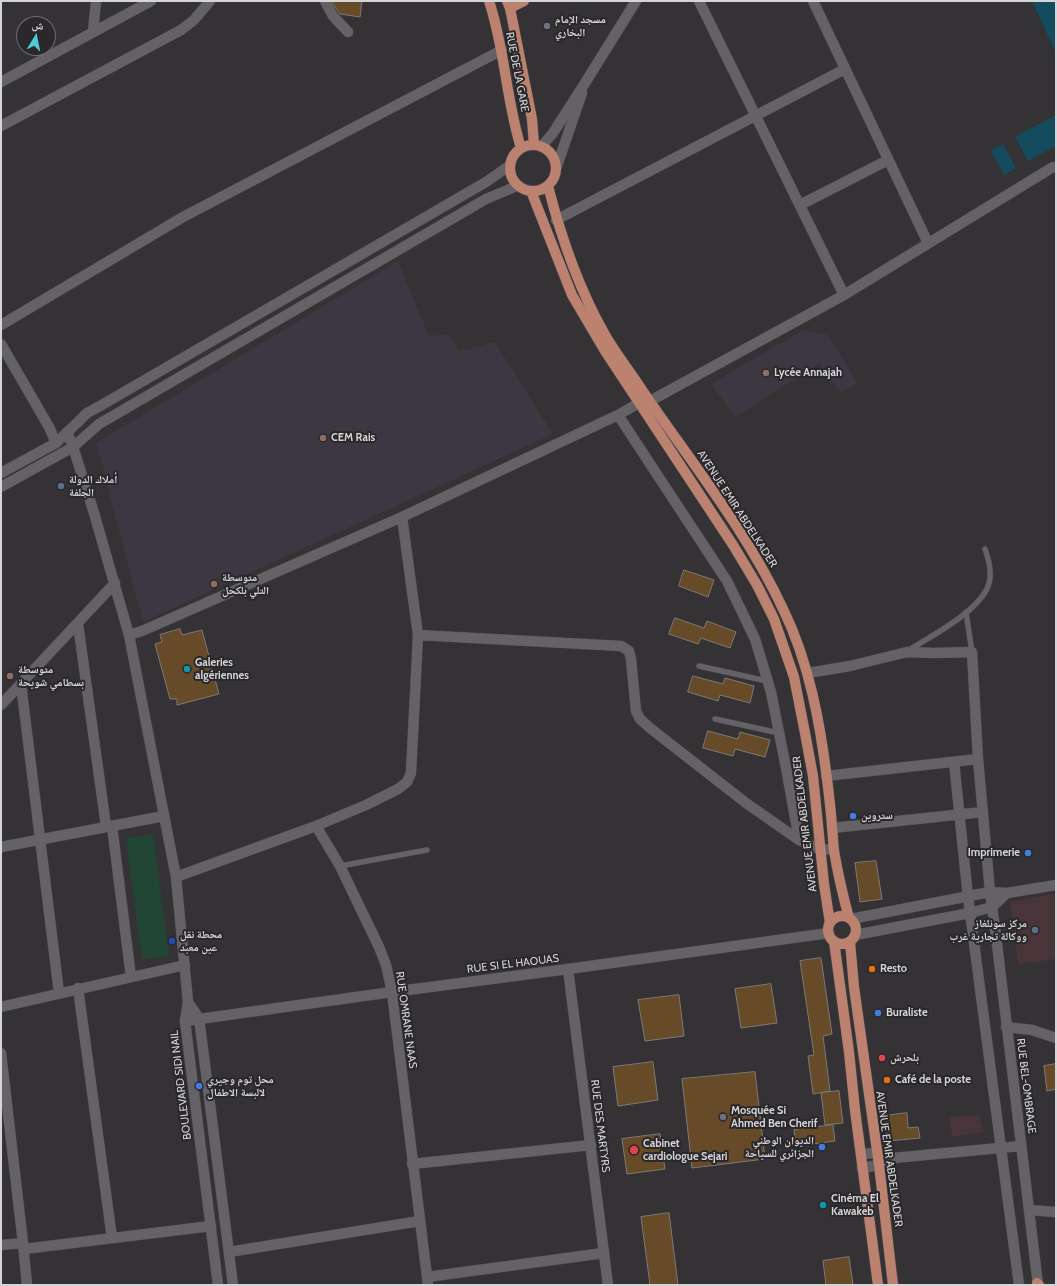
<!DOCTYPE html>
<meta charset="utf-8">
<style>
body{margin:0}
#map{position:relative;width:1057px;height:1286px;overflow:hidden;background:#343235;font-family:Cabin,"Noto Naskh Arabic",sans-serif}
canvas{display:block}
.frame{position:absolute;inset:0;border:2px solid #d5d4d6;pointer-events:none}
.north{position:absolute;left:16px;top:16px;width:40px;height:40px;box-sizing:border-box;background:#2a282b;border:1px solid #6e6d6f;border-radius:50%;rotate:10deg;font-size:11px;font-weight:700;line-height:16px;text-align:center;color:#d5d4d6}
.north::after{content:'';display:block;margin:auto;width:14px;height:18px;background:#52cbd9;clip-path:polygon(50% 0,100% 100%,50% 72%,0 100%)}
</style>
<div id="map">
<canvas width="1057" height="1286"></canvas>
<div class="frame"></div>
<div class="north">ش</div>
</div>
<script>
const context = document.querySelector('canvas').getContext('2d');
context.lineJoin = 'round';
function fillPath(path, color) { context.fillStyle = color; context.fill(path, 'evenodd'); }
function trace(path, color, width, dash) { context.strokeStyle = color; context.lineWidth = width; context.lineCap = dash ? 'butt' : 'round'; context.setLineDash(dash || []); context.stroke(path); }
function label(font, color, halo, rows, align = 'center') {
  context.font = font + ' Cabin,"Noto Naskh Arabic",sans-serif'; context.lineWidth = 4; context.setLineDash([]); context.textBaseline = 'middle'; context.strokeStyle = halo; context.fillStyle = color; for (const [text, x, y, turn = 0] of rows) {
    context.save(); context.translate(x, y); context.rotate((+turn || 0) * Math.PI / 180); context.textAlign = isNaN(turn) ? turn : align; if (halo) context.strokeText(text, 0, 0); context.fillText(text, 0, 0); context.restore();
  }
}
const commercial = new Path2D(`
 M1056,893V959L1018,964L1010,902Z
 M979,1115L984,1132L952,1137L949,1117Z`);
const built = new Path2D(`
 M398,261L429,336L448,334L459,351L495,342L553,434L143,622L96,443Z
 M803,330L828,335L858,383L841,393L819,364L735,417L711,384Z`);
const green = new Path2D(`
 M153,834L169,956L142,959L126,838Z`);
const water = new Path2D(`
 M1032,1H1056V53Z
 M1056,115V146L1028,161L1015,137Z
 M1003,144L1016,168L1004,175L991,151Z`);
const building = new Path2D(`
 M332,1H362L360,17L340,14Z
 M684,570L714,580L708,597L679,586Z
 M675,618L704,628L707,621L736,632L730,648L701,638L698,644L669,634Z
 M180,629L182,635L202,630L219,694L177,705V699H170L155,644L162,642L160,635Z
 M693,676L723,684L725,678L754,686L750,703L720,695L718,701L688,692Z
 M708,731L738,739L740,732L770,740L765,757L735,749L733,756L703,748Z
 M876,861L882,899L860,902L855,863Z
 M821,958L832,1034L823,1036L830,1091L813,1094L808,1056L814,1055L800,961Z
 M771,984L777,1023L741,1028L735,989Z
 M679,995L684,1036L645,1041L638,1000Z
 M653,1062L658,1100L618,1106L613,1067Z
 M1056,1064V1089L1047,1091L1044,1066Z
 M755,1072L765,1159L692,1168L682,1079Z
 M839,1091L843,1123L825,1125L821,1093Z
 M907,1113L908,1128L918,1127L920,1138L888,1141L885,1116Z
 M833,1125L835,1141L796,1146L794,1130Z
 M660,1134L665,1169L627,1174L622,1139Z
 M669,1213L678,1285H650L641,1217Z
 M849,1257L853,1285H826L823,1261Z`);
const service = new Path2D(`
 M966,612L972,652
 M909,650C933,635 974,614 987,589C993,577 989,560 985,549
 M699,666L767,681
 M715,719L779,733
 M340,866L427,850`);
const minor = new Path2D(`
 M325,1L333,16L348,32
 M699,1L844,295
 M813,1L928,243
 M93,32L96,1
 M1,82L151,1
 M1,126L181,30L194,20L210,1
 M800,205L888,160
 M556,220L845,69
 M1,325L183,217L502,50
 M1,344L49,427L56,443
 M650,401L844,295L1053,167
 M618,415L727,581L755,639L771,692L787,773L799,840
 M78,624L106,826
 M129,635L142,631L402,517L618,415L639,403
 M418,635L621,646L629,651L631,659L636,711L640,719L650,728L746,803L799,840L821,850L834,849
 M808,673L850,666L907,652L934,653L972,652L978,759L990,892L1007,893L1056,885
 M21,684L59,993
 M1,705L115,583
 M954,762L968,897
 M826,776L978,759
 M112,826L131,977
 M316,826L366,805L398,789L407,782L411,773L418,635L402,517
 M832,828L983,812
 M1,847L164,816
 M176,877L316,826L340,866L379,947L386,965L392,992L428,1285
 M992,907L1007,893
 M78,988L112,1238
 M1,1007L185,965
 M1006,1027L1032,1030L1056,1038
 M1,1053L23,1243L27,1285
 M861,1154L877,1153L893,1158L1021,1146
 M412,1164L591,1145
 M862,1168L879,1165L893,1158
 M1029,1210L1056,1212
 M1,1245L23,1243
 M24,1249L211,1226
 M229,1252L420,1221
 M427,1277L604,1253`);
const tertiary = new Path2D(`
 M968,897L1019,1285
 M851,919L990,892L996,936L1038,1285
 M855,935L970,913L992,907
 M568,969L608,1285
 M185,1021L392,992L568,969L829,933`);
const secondary = new Path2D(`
 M541,147L553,133L585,83L636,1
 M556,169L582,93
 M67,432L73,447L94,513L129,635L176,877L188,1002L185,1021L218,1285
 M1,473L56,443L78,422L87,413L100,406L486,182L509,166
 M1,487L73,447L99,424L486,199L517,186
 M188,1002L199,1018L233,1285`);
const primary = new Path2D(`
 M489,1C505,49 506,100 521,148
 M507,1L510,8L532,119L534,145
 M510,8L524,1
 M510 168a23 23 0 1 1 46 0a23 23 0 1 1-46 0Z
 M548,186C561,237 578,287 604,333C615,353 630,371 642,390C691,462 747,531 784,611C809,663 820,722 827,779C829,795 831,811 832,827C833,835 833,843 834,851C838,874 843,896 849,918
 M531,191L572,295L605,351L733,545L757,585L774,619L794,677L805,733L813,776L824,884L830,923
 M828 930a14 14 0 1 1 28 0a14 14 0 1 1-28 0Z
 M834,941L849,1052L855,1110L878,1285
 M850,942L854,987L879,1165L893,1285
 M1037,1283L1039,1285`);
const markers = [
 [547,26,4,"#6b7280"],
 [766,373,4,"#8d6e63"],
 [323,438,4,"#8d6e63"],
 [61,486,4,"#5c6f8a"],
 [214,584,4,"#8d6e63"],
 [187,669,4,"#0f9aa8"],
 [10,676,4,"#8d6e63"],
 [853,816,4,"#3f7fe0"],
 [1028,853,4,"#3f7fe0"],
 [1035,930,4,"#5c6f8a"],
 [172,941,4,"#1a4fb4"],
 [872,969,4,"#e8710a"],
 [878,1013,4,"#3f7fe0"],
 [882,1058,4,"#e0444e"],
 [887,1080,4,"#e8710a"],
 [199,1086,4,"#3f7fe0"],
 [723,1117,4,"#6b7280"],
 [822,1147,4,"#3f7fe0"],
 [634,1150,5,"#e0444e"],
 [823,1205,4,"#0f9aa8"]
];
const poiNames = [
 ["مسجد الإمام",555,20],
 ["البخاري",555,33],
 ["Lycée Annajah",774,373],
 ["CEM Rais",331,438],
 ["أملاك الدولة",69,480],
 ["الجلفة",69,493],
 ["متوسطة",222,578],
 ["التلي بلكحل",222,591],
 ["Galeries",195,663],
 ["algériennes",195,676],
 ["متوسطة",18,670],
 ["بسطامي شويحة",18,683],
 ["ستروين",861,816],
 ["Imprimerie",1020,853,"right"],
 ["مركز سونلغاز",1027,924,"right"],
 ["ووكالة تجارية غرب",1027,937,"right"],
 ["محطة نقل",180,935],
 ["عين معبد",180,948],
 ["Resto",880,969],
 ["Buraliste",886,1013],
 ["بلحرش",890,1058],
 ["محل توم وجيري",207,1080],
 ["لالبسة الاطفال",207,1093],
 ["Café de la poste",895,1080],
 ["Mosquée Si",731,1111],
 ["Ahmed Ben Cherif",731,1124],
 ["الديوان الوطني",814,1141,"right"],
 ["الجزائري للسياحة",814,1154,"right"],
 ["Cabinet",643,1144],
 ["cardiologue Sejari",643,1157],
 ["Cinéma El",831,1199],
 ["Kawakeb",831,1212]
];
const streetNames = [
 ["RUE DE LA GARE",517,72,79],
 ["AVENUE EMIR ABDELKADER",737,509,57],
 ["AVENUE EMIR ABDELKADER",805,824,-97],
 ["RUE SI EL HAOUAS",513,964,-7],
 ["RUE OMRANE NAAS",406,1020,82],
 ["BOULEVARD SIDI NAIL",181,1085,-97],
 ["RUE BEL-OMBRAGE",1026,1086,83],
 ["RUE DES MARTYRS",600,1126,83],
 ["AVENUE EMIR ABDELKADER",889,1159,82]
];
fillPath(commercial, '#483439');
fillPath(built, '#3c3740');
fillPath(green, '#224636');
fillPath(water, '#154c5d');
fillPath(building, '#674a28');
trace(building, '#7d7a76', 1);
trace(service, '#504e51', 6);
trace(minor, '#504e51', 11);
trace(tertiary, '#504e51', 11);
trace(secondary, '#504e51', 11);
trace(primary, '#504e51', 11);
trace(service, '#646266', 5);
trace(minor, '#646266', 10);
trace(tertiary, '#646266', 10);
trace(secondary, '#646266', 10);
trace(primary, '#bc826f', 10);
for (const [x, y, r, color] of markers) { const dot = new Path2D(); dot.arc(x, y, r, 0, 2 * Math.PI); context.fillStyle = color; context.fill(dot); trace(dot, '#2a282b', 1.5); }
label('bold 11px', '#d5d4d6', '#2a282b', poiNames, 'left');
label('11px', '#d5d4d6', '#2a282b', streetNames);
</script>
